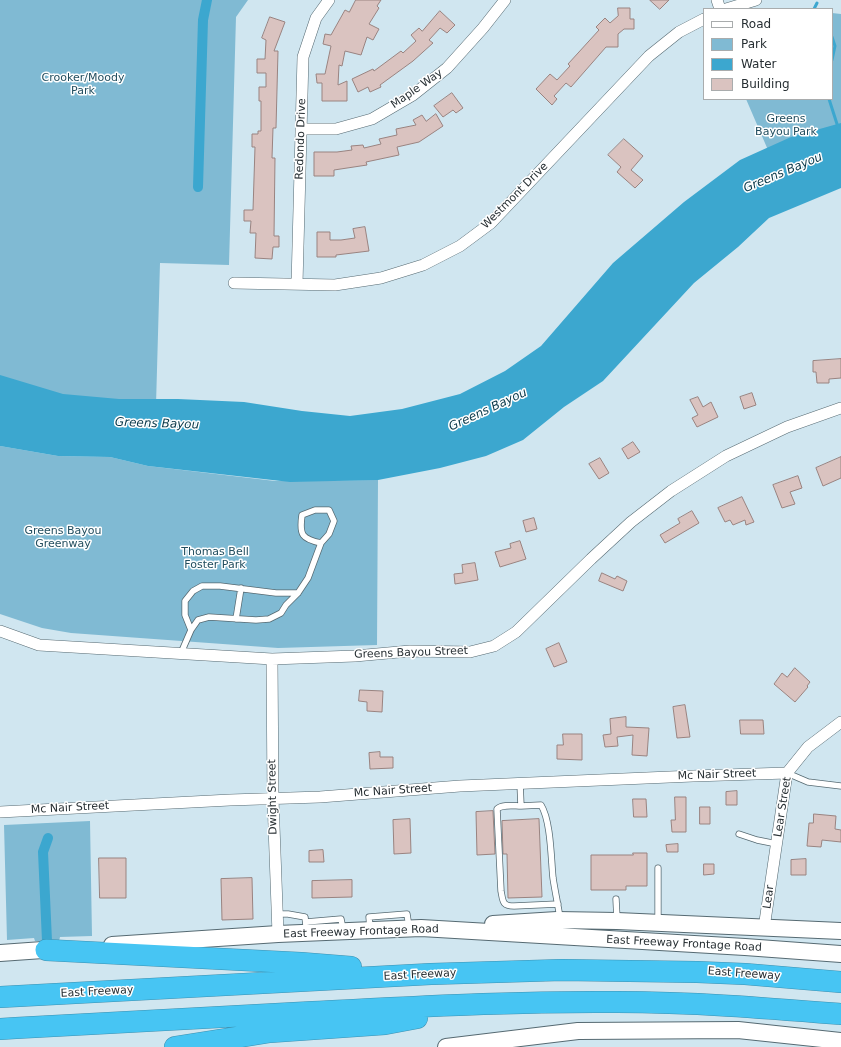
<!DOCTYPE html>
<style>
body{margin:0}
#map{position:relative;width:841px;height:1047px;overflow:hidden;background:#d0e6f0;font-family:"DejaVu Sans",sans-serif}
canvas{display:block}
.legend{position:absolute;left:703px;top:8px;width:130px;height:92px;box-sizing:border-box;background:#fff;border:1px solid #a9acad;margin:0;padding:5px 7px;list-style:none;font-size:12px;color:#272f33}
.legend li{display:flex;align-items:center;gap:8px;height:20px}
.legend b{width:20px;border:1px solid #a9acad}
</style>
<div id="map">
<canvas width="841" height="1047"></canvas>
<ul class="legend">
<li><b style="height:5px;background:#fff"></b>Road</li>
<li><b style="height:11px;background:#80bad3"></b>Park</li>
<li><b style="height:11px;background:#3ca7cf"></b>Water</li>
<li><b style="height:11px;background:#dac3c0"></b>Building</li>
</ul>
</div>
<script>
const context = document.querySelector('canvas').getContext('2d');
context.lineJoin = 'round';
function fillPath(path, color) { context.fillStyle = color; context.fill(path, 'evenodd'); }
function trace(path, color, width, dash) { context.strokeStyle = color; context.lineWidth = width; context.lineCap = dash ? 'butt' : 'round'; context.setLineDash(dash || []); context.stroke(path); }
function label(font, color, halo, rows, align = 'center') {
  context.font = font + ' "DejaVu Sans",sans-serif'; context.lineWidth = 3; context.setLineDash([]); context.textBaseline = 'middle'; context.strokeStyle = halo; context.fillStyle = color; for (const [text, x, y, turn = 0] of rows) {
    context.save(); context.translate(x, y); context.rotate((+turn || 0) * Math.PI / 180); context.textAlign = isNaN(turn) ? turn : align; if (halo) context.strokeText(text, 0, 0); context.fillText(text, 0, 0); context.restore();
  }
}
const green = new Path2D(`
 M0,0H248L236,17L229,265L160,263L156,405L78,401L0,381Z
 M832,13L841,14V136L771,157L746,99H832Z
 M0,446L58,456L110,457L148,466L275,481L378,480L377,645L278,648L71,633L42,628L0,614Z
 M90,821L92,936L60,937L59,941H35L34,938L7,940L4,825Z`);
const water = new Path2D(`
 M841,123V188L769,218L738,247L694,283L603,381L564,407L523,440L486,456L440,468L378,480L290,482L148,466L110,457L58,456L0,446V375L63,394L119,399H178L244,402L302,411L350,416L402,409L460,394L505,371L541,346L613,263L684,202L740,160L791,137Z`);
const stream = new Path2D(`
 M814,9L817,3
 M832,37L835,46L832,60
 M829,99L837,124L841,131`);
const canal = new Path2D(`
 M198,187L203,20L207,0
 M47,941L43,852L48,838`);
const building = new Path2D(`
 M356,0H381L377,6L379,8L369,24L379,29L373,40L367,37L361,55L345,51L342,66L339,65L338,85L347,81V101H322V83H317L316,74H325L331,46L323,44L325,34L331,35L345,10L349,12Z
 M650,0H669L660,9Z
 M618,8H630V19H634V29H624L618,34V47H606L571,87L566,83L554,96L557,99L552,105L536,89L550,74L557,80L570,66L568,64L599,30L596,27L605,18L610,23L618,16Z
 M440,11L455,25L447,33L440,28L429,40L433,43L413,61L380,85L381,87L370,92L368,87L358,92L352,79L373,69L374,71L401,51L403,53L416,41L411,35L419,28L422,31Z
 M270,17L285,22L274,51H278L276,128H273L272,158H275L274,236H279V247H273L272,259L255,258L256,233H250L251,221H244V210H253L255,147H252V134H258V131H261V101H259V87H266V73H257V59H265L266,40L262,38Z
 M452,93L463,108L456,113L453,110L443,117L434,106Z
 M436,114L443,126L419,142L397,147L399,155L366,162L367,165L334,170V176H314V152H337L352,150L351,146L363,145L364,148L381,144L379,139L397,135L396,129L416,125L413,120L422,115L426,121Z
 M624,139L643,156L631,170L643,180L635,188L617,172L621,167L608,155Z
 M365,227L369,251L336,255V257H317V232H330V240H341L355,238L353,229Z
 M841,359V378L829,379V383H817L816,372H813V361Z
 M752,393L756,405L744,409L740,397Z
 M698,397L703,407L711,402L718,417L697,427L692,418L698,415L690,400Z
 M633,442L640,452L628,459L622,449Z
 M841,457V478L823,486L816,468Z
 M600,458L609,473L599,479L589,464Z
 M798,476L802,488L790,492L795,504L782,508L773,485Z
 M742,497L754,522L746,525L745,520L733,525L730,520L725,522L718,508Z
 M692,511L699,523L665,543L660,535L680,523L678,519Z
 M534,518L537,529L526,532L523,521Z
 M520,541L526,559L500,567L495,552L511,548L510,544Z
 M475,563L478,580L455,584L454,574L463,573L462,565Z
 M602,573L615,579L617,576L627,581L623,591L599,581Z
 M559,643L567,662L554,667L546,649Z
 M795,668L810,682L807,686L808,687L795,702L774,684L782,673L787,677Z
 M360,690L383,691L382,712L367,711V702L359,701Z
 M685,705L690,737L677,738L673,707Z
 M626,717V727L649,728L647,756L632,755L633,735L617,737L618,746L605,747L603,735L611,734L610,719Z
 M740,720H763L764,734H741Z
 M563,734H582V760L557,759V745H563Z
 M380,752V757H393V768L370,769L369,753Z
 M737,791V805H726V792Z
 M675,797H686V832H672L671,820H675Z
 M633,799H646L647,817H634Z
 M700,807H710V824H700Z
 M493,811L495,854L477,855L476,812Z
 M814,814L836,816L835,829L841,830V842L822,840L821,847L807,846L809,823H813Z
 M410,819L411,853L394,854L393,820Z
 M539,819L542,897L508,898L507,854H503L502,821Z
 M678,844V852H667L666,845Z
 M323,850L324,862H309V851Z
 M633,853H647V886H626V890H591V855H633Z
 M99,858H126V898H100Z
 M806,859V875H791V860Z
 M704,864H714V874L704,875Z
 M252,878L253,919L222,920L221,879Z
 M352,880V897L312,898V881Z`);
const service = new Path2D(`
 M236,619L241,588
 M191,630L185,615V601L193,591L202,586H220L276,593H298
 M181,653L191,630L198,620L209,617L256,620L269,619L281,613L286,605L298,593L308,578L321,543L329,534L334,521L329,510H315L302,515C299,535 302,539 321,543
 M787,773L808,782L841,786
 M520,783L521,806L541,805C551,821 551,859 553,878C555,891 558,905 560,918
 M521,806C514,806 502,804 497,809L501,891C503,901 502,906 514,906L558,904
 M739,834L757,840L777,844
 M658,868V922
 M616,899L617,919
 M277,914H288L305,917L306,926
 M306,922L341,919L343,929
 M370,928L369,917L407,914L409,927`);
const minor = new Path2D(`
 M717,0L720,9
 M726,9L756,0
 M302,129H336L372,119L413,95L447,68L483,28L505,0
 M234,283L335,285L381,278L423,265L460,246L491,223L649,56L679,32L704,19
 M297,284L303,57L316,18L329,0
 M0,631L39,645L272,659L355,656L410,651L470,652L494,646L516,632L591,559L631,522L671,491L726,456L787,427L841,408
 M272,659L273,799L278,934
 M0,812L230,800L320,797L460,786L693,776L787,773
 M764,928L787,773L808,747L841,722`);
const secondary = new Path2D(`
 M493,924L557,920L617,921L841,931
 M112,945L278,934L421,928L745,947L841,954
 M0,953L57,949
 M446,1047L578,1031L738,1030L841,1041`);
const motorway = new Path2D(`
 M46,950L301,963L351,967
 M0,997L431,974L562,970L697,972L745,974L841,982
 M0,1029C104,1023 208,1018 313,1012C414,1007 516,1001 617,1002C692,1002 766,1008 841,1014
 M175,1047L270,1032L385,1024L417,1018`);
const parkNames = [
 ["Crooker/Moody",83,78],
 ["Park",83,91],
 ["Greens",786,119],
 ["Bayou Park",786,132],
 ["Greens Bayou",63,531],
 ["Greenway",63,544],
 ["Thomas Bell",215,552],
 ["Foster Park",215,565]
];
const streetNames = [
 ["Maple Way",417,89,-35],
 ["Redondo Drive",301,139,-88],
 ["Westmont Drive",515,196,-45],
 ["Greens Bayou Street",411,653,-2],
 ["Mc Nair Street",717,775,-2],
 ["Mc Nair Street",393,791,-4],
 ["Dwight Street",273,797,-91],
 ["Lear Street",783,807,-81],
 ["Mc Nair Street",70,808,-3],
 ["Lear",769,897,-82],
 ["East Freeway Frontage Road",361,932,-2],
 ["East Freeway Frontage Road",684,944,3],
 ["East Freeway",744,974,4],
 ["East Freeway",420,975,-3],
 ["East Freeway",97,992,-3]
];
const waterNames = [
 ["Greens Bayou",783,173,-23],
 ["Greens Bayou",488,410,-25],
 ["Greens Bayou",157,424,2]
];
fillPath(green, '#80bad3');
fillPath(water, '#3ca7cf');
trace(stream, '#3ca7cf', 3);
trace(canal, '#3ca7cf', 10);
fillPath(building, '#dac3c0');
trace(building, '#998380', 1);
trace(service, '#566a72', 7);
trace(minor, '#566a72', 12);
trace(secondary, '#566a72', 18);
trace(motorway, '#3c90b0', 22);
trace(service, '#fff', 5.5);
trace(minor, '#fff', 11);
trace(secondary, '#fff', 16);
trace(motorway, '#47c5f3', 21);
label('11px', '#224e5f', '#fff', parkNames);
label('11px', '#272f33', '#fff', streetNames);
label('italic 12px', '#083849', '#fff', waterNames);
</script>
